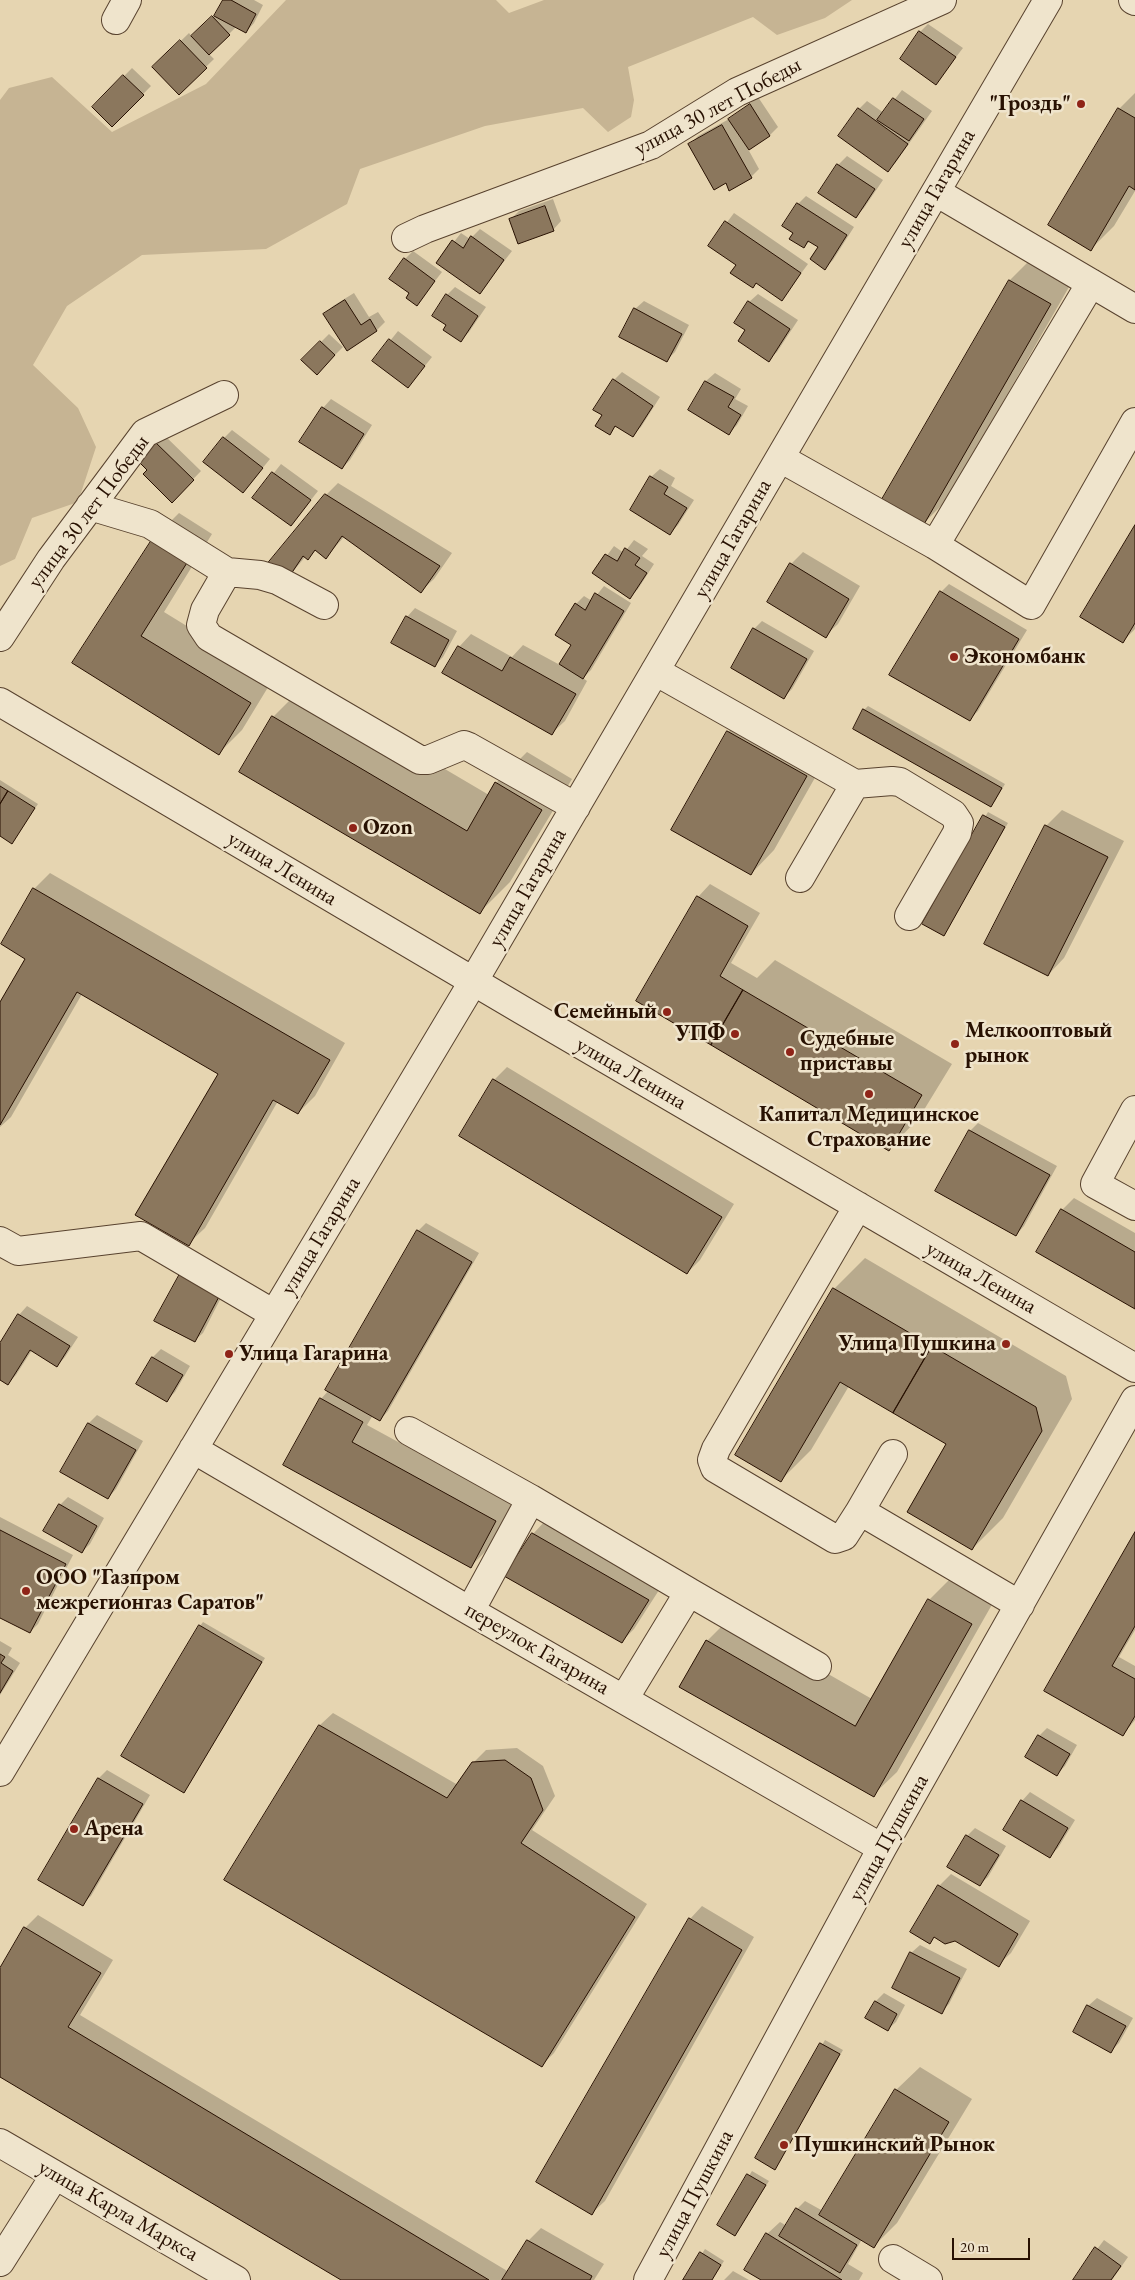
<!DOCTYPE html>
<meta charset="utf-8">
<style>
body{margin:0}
#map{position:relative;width:1135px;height:2280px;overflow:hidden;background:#e6d5b1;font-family:"EB Garamond",serif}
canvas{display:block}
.scale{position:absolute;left:952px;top:2238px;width:78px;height:22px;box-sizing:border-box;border:2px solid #281102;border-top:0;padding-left:6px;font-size:15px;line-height:18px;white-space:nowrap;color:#281102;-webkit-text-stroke:4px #efe4cc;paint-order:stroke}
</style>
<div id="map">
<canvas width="1135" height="2280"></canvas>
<div class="scale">20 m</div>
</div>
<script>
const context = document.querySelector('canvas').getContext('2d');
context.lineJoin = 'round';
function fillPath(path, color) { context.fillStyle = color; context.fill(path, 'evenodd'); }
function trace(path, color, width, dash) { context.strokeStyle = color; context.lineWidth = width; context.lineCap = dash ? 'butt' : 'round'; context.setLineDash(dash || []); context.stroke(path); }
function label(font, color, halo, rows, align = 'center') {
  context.font = font + ' "EB Garamond",serif'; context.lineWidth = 5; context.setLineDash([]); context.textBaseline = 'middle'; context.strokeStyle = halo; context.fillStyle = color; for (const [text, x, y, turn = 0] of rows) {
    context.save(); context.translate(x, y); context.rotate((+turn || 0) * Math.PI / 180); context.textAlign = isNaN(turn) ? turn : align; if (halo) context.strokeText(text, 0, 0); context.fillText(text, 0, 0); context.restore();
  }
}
const green = new Path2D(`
 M286,0H496L509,13L544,0H852L825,18L777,35L753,17L628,67L634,100L631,117L608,132L583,108L485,126L360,169L347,204L266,249L142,255L67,306L33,365L78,408L96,447L78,502L32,518L15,559L0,566V100L9,88L52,77L112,132L206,84Z`);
const shadow = new Path2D(`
 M224,0H254L263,5L254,23L246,32L236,27L209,54L214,59L179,93L154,67L189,33L192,37L217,13Z
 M928,24L963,48L936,83L920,32Z
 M132,68L151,86L112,126L94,107Z
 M902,90L932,111L896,162L888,170L859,109L867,101L884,113Z
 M1135,93V191L1114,226L1091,249L1050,225L1119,109Z
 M758,97L778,127L770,135L748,149L759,169L751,177L726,182L690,145L698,136L731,118Z
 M847,156L883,180L864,208L856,216L820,193L838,165Z
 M806,196L854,227L833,260L825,268L820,247L810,241L804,247L794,233L798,204Z
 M553,199L561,221L553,230L511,219L519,211Z
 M734,213L808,264L782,299L757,282L752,287L738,264L710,245Z
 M480,229L512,251L480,292L438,262L461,233L470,239Z
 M413,251L442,272L417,304L411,293L405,259Z
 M1033,257L1073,280L946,501L923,524L883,501L1010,280Z
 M455,287L486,307L469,332L461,340L448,325L447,295Z
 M354,293L369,317L378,312L385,322L377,330L325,314L333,306Z
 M758,294L798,320L777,352L768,360L749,302Z
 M644,301L689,325L675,352L667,360L635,309Z
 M398,331L432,357L408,387L374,361Z
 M329,334L343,347L317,373L303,360Z
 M622,372L660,397L641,427L632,435L617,425L609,433L604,415L614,380Z
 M715,373L741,389L735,399L748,406L737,425L729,433L689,410L706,381Z
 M331,399L372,425L350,460L342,468L323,408Z
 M232,430L270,459L243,492L224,438Z
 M162,433L201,471L172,501L149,470L137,458Z
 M281,464L318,491L291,525L254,498Z
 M660,469L675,478L671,486L694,500L678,525L670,533L631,509L651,477Z
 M338,483L452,553L434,579L421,591L344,537L326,557L316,550L308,558L306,556L289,576L326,495Z
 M179,513L212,534L164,612L273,679L242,730L219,753L74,663L156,536Z
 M1135,528V629L1123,641Z
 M634,540L648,549L642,556L654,564L638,589L630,597L594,573L614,546L624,553Z
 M803,552L860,586L838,624L825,636L791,564Z
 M949,584L1027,630L978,711L970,719L941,592Z
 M604,586L631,603L591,670L583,678L587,681L565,721L552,733L459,647L471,634L512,657L523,645L560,665L573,644L576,604L584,596L592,601Z
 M415,608L457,631L443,657L435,665L407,617Z
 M762,621L814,651L792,689L784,697L754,629Z
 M304,686L489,795L496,783L527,752L572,779L510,882L480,912L241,771L273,717Z
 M868,706L1005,784L995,801L991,805L864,710Z
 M751,709L829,753L774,850L751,874L728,732Z
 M0,780L38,804L15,838L0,835Z
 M1062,810L1124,841L1064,958L1048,975L1046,826Z
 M988,812L1008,823L943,935L923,923Z
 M50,873L345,1043L315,1096L298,1113L278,1101L205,1228L188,1244L219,1074L82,994L11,1117L0,1127V1005L27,958L34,889Z
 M710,884L760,913L731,963L757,978L775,960L952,1064L919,1118L889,1149L712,1044L698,897Z
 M507,1067L734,1204L700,1260L687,1273L460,1136L494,1080Z
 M978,1123L1057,1166L1024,1226L1016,1235L970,1131Z
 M1074,1198L1135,1233V1308L1062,1210Z
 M426,1223L479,1253L388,1411L380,1420L373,1415L367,1425L512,1504L487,1550L471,1566L285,1465L321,1399L329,1390L418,1231Z
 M865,1258L1066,1376L1072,1399L1003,1518L972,1549L948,1444L849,1386L811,1450L780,1481L737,1455L834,1289Z
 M229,1282L203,1333L194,1341L156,1320Z
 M27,1306L78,1337L65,1357L57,1366L32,1350L16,1375L8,1383L0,1379V1346L19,1315Z
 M161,1349L190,1366L175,1392L167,1400L138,1384L153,1357Z
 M97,1415L143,1441L116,1489L108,1498L62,1472L89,1423Z
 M68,1497L104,1518L90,1544L82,1552L60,1505Z
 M0,1517L73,1555L38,1624L30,1632L0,1616Z
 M545,1521L661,1587L634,1629L622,1641L533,1534Z
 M1135,1535V1630L1119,1657L1135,1666V1720L1123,1735L1045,1690Z
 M952,1577L994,1601L897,1772L873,1795L707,1641L730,1618L872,1699L929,1600Z
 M203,1622L265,1658L184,1792L200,1626Z
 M0,1641L12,1648L8,1655L20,1663L0,1695Z
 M333,1713L458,1785L473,1763L486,1750L517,1748L543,1766L555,1796L532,1830L647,1904L554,2053L542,2065L226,1880L320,1725Z
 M1047,1728L1077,1745L1065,1766L1057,1774L1039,1736Z
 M107,1770L150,1795L91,1896L82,1904L40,1879L99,1778Z
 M1030,1792L1075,1820L1058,1848L1050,1856L1022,1801Z
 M975,1828L1006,1846L988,1877L979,1885L967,1836Z
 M951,1874L1030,1921L1011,1953L998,1965L955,1939L935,1936L929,1942L939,1886Z
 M702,1906L754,1937L605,2201L592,2213L690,1919Z
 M38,1915L113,1960L80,2015L509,2272L528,2241L541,2228L604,2264L594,2280H344L0,2076V1971L25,1928Z
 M920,1945L967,1969L949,2004L941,2012L911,1953Z
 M884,1993L905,2005L896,2022L887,2030L866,2018L876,2001Z
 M1097,1998L1133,2018L1119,2043L1111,2051L1088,2006Z
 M825,2040L843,2050L775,2168L756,2158Z
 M920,2067L972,2099L897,2223L874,2246L862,2239L848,2264L863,2273L859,2280H763L767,2234L780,2222L787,2226L797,2209L805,2201L823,2211L896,2090Z
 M752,2171L769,2181L735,2235L718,2225Z
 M1104,2240L1128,2257L1112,2280H1074Z
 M705,2249L724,2261L712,2280H685Z
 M733,2271L749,2280H724Z`);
const building = new Path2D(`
 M223,0H231L256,14L246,33L214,16Z
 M212,16L230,35L209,55L191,36Z
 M919,31L956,57L936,85L900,59Z
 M180,40L207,68L179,95L152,67Z
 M123,75L144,95L112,127L92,107Z
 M893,98L924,119L909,141L877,120Z
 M750,104L770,136L749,150L728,119Z
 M858,108L908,144L888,172L838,136Z
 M1118,108L1135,118V190L1129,186L1091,251L1048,225Z
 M722,125L752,178L729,191L726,183L714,190L688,144Z
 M837,164L875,189L856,218L818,193Z
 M797,203L847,235L825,270L810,259L818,247L808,241L804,248L789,239L793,233L782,226Z
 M545,206L554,231L518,244L509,219Z
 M725,221L801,273L782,301L756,283L753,288L730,273L736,265L708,246Z
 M471,236L504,260L480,294L436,263L452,240L463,248Z
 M404,258L435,281L417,306L406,298L409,293L389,279Z
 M1009,280L1051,304L923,526L881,501Z
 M446,294L478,316L461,342L443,330L446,325L432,316Z
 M345,300L361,325L370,319L377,331L347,351L323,314Z
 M748,301L790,329L769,362L738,341L745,330L734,323Z
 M634,308L682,334L667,362L619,337Z
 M389,339L425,366L408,388L372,361Z
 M320,341L335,355L317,375L301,360Z
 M613,379L653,406L633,437L615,426L610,435L595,426L602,415L593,410Z
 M705,381L734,397L728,407L741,415L729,435L688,410Z
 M322,407L364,434L342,469L299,442Z
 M223,437L263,468L243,493L203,462Z
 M153,440L194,480L172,503L143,474L147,470L135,458Z
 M272,472L311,500L291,526L252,498Z
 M650,476L668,487L664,494L687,508L670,535L630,510Z
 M325,494L440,566L421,593L342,536L326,559L315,550L308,560L303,556L289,577L268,563Z
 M1135,525V623L1123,643L1080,617Z
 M155,535L190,558L141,636L251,703L219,755L72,663Z
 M625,548L640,558L635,565L647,573L630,599L592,573L605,554L617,561Z
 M790,563L849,599L826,638L767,602Z
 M940,591L1019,639L970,721L889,675Z
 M595,593L624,611L583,679L559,664L571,645L555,635L575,603L585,610Z
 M406,616L449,640L435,667L391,643Z
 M753,628L807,659L784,699L731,668Z
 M458,646L502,671L510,657L576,694L552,735L442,673Z
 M863,709L1002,788L991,807L853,729Z
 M272,716L467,831L495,782L542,810L480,914L239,772Z
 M727,731L807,776L751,875L671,830Z
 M0,786L8,791L0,804Z
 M8,791L35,808L12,844L0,836V804Z
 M983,815L1005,827L944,936L922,924Z
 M1045,825L1108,857L1048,976L984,944Z
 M33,888L330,1060L298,1114L273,1100L189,1246L135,1215L218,1074L77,992L0,1125V1002L25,959L1,944Z
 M697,896L748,926L720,976L743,990L711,1045L636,1001Z
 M743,990L922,1095L889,1151L711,1045Z
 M493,1079L722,1217L687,1274L459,1136Z
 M969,1130L1050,1175L1016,1236L935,1191Z
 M1061,1209L1135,1252V1309L1036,1252Z
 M417,1230L472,1262L380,1421L325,1390Z
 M182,1270L222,1291L195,1342L154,1321Z
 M833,1288L932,1346L893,1413L840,1382L781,1482L735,1455Z
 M18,1314L70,1346L57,1367L30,1350L8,1385L0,1380V1343Z
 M932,1346L1036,1407L1042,1431L972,1550L907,1512L946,1444L893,1413Z
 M152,1357L183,1375L167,1402L136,1384Z
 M320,1398L363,1422L352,1442L496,1521L471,1568L283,1465Z
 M88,1423L136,1450L108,1499L60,1472Z
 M59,1504L97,1526L82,1553L43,1531Z
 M0,1530L66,1564L30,1633L0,1618Z
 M1135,1532V1626L1112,1666L1135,1679V1716L1123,1736L1044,1691Z
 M532,1533L649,1600L622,1643L504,1576Z
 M928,1599L972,1624L874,1797L679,1687L706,1640L855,1726Z
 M199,1625L262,1662L184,1793L121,1756Z
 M0,1654L5,1657L1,1663L13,1671L0,1693Z
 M319,1725L447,1798L472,1762L505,1760L531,1778L543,1810L521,1843L635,1917L542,2067L224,1880Z
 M1038,1735L1070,1754L1057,1776L1025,1757Z
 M98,1778L143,1804L83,1906L38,1880Z
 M1021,1800L1068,1828L1050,1858L1003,1830Z
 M966,1835L999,1855L980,1886L947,1867Z
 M938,1885L1018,1934L999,1967L955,1941L945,1944L934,1937L930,1944L910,1932Z
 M689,1918L742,1950L592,2215L536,2182Z
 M24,1927L101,1973L68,2027L489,2280H341L0,2077V1968Z
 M910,1952L960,1978L942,2014L892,1988Z
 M875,2001L897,2014L888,2031L865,2018Z
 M1087,2005L1126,2026L1111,2053L1073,2032Z
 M820,2043L840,2054L775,2170L755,2158Z
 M895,2089L949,2122L874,2248L819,2215Z
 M747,2174L766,2185L735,2236L717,2225Z
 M796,2208L857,2245L840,2273L779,2236Z
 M766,2233L842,2280H761L744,2270Z
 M527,2240L592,2276L590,2280H502Z
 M1095,2247L1121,2266L1111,2280H1073Z
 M700,2252L721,2265L712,2280H683Z`);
const minor = new Path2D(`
 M1133,0L1135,1
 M116,20L127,0
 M936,192L1135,309
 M406,238L425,229L651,145L737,92L942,0
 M780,458L935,545L1031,605L1135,422
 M90,506L150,524L227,572L205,610L201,625L209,637L420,760H428L464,745L469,747L576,807
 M935,545L1091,283
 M227,572L260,575L277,580L324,605
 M0,637L51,559L145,433L224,395
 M655,671L855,784L892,781L900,782L953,814L959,823L957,833L909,916
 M0,702L522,1010L1135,1368
 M800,878L855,784
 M1135,1110L1095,1184L1135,1206
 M858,1206L716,1449L712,1460L715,1468L835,1539L844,1536L860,1511L1020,1605
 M0,1241L18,1251L141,1236L274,1314
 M409,1431L531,1499
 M193,1449L470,1611L882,1848
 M860,1511L893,1454
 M689,1592L817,1666
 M470,1611L531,1499L689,1592L624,1699
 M0,1772L473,982L1048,0
 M0,2143L236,2280
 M893,2259L928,2280
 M0,2262L55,2175
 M648,2280L882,1848L1135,1400`);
const markers = [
 [1081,104,5,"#8f2418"],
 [954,657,5,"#8f2418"],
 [353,828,5,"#8f2418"],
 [667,1012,5,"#8f2418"],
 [735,1034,5,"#8f2418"],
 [955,1044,5,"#8f2418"],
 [790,1052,5,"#8f2418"],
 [869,1094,5,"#8f2418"],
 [1006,1344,5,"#8f2418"],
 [229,1354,5,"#8f2418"],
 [26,1591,5,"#8f2418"],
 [74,1829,5,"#8f2418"],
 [784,2145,5,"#8f2418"]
];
const poiNames = [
 ["\"Гроздь\"",1071,104,"right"],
 ["Экономбанк",964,657],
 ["Ozon",363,828],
 ["Семейный",657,1012,"right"],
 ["Мелкооптовый",965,1031],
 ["рынок",965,1056],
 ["УПФ",725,1034,"right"],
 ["Судебные",800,1039],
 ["приставы",800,1064],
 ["Капитал Медицинское",869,1115,"center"],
 ["Страхование",869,1140,"center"],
 ["Улица Пушкина",996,1344,"right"],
 ["Улица Гагарина",239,1354],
 ["ООО \"Газпром",36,1578],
 ["межрегионгаз Саратов\"",36,1603],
 ["Арена",84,1829],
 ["Пушкинский Рынок",794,2145]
];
const streetNames = [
 ["улица 30 лет Победы",718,107,-28],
 ["улица Гагарина",937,189,-60],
 ["улица 30 лет Победы",89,512,-53],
 ["улица Гагарина",733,539,-60],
 ["улица Ленина",282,869,31],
 ["улица Гагарина",528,888,-60],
 ["улица Ленина",631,1074,30],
 ["улица Гагарина",321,1236,-59],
 ["улица Ленина",981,1278,30],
 ["переулок Гагарина",537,1649,30],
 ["улица Пушкина",889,1838,-61],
 ["улица Пушкина",695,2194,-62],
 ["улица Карла Маркса",118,2211,30]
];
fillPath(green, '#c6b493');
fillPath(shadow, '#0003');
fillPath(building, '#8b775d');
trace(building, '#281102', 1);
trace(minor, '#58422e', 30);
trace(minor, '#efe4cc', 28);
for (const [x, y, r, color] of markers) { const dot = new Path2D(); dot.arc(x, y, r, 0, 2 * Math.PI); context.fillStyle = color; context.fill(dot); trace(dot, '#efe4cc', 2); }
label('bold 22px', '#281102', '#efe4cc', poiNames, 'left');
label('22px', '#281102', '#efe4cc', streetNames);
</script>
